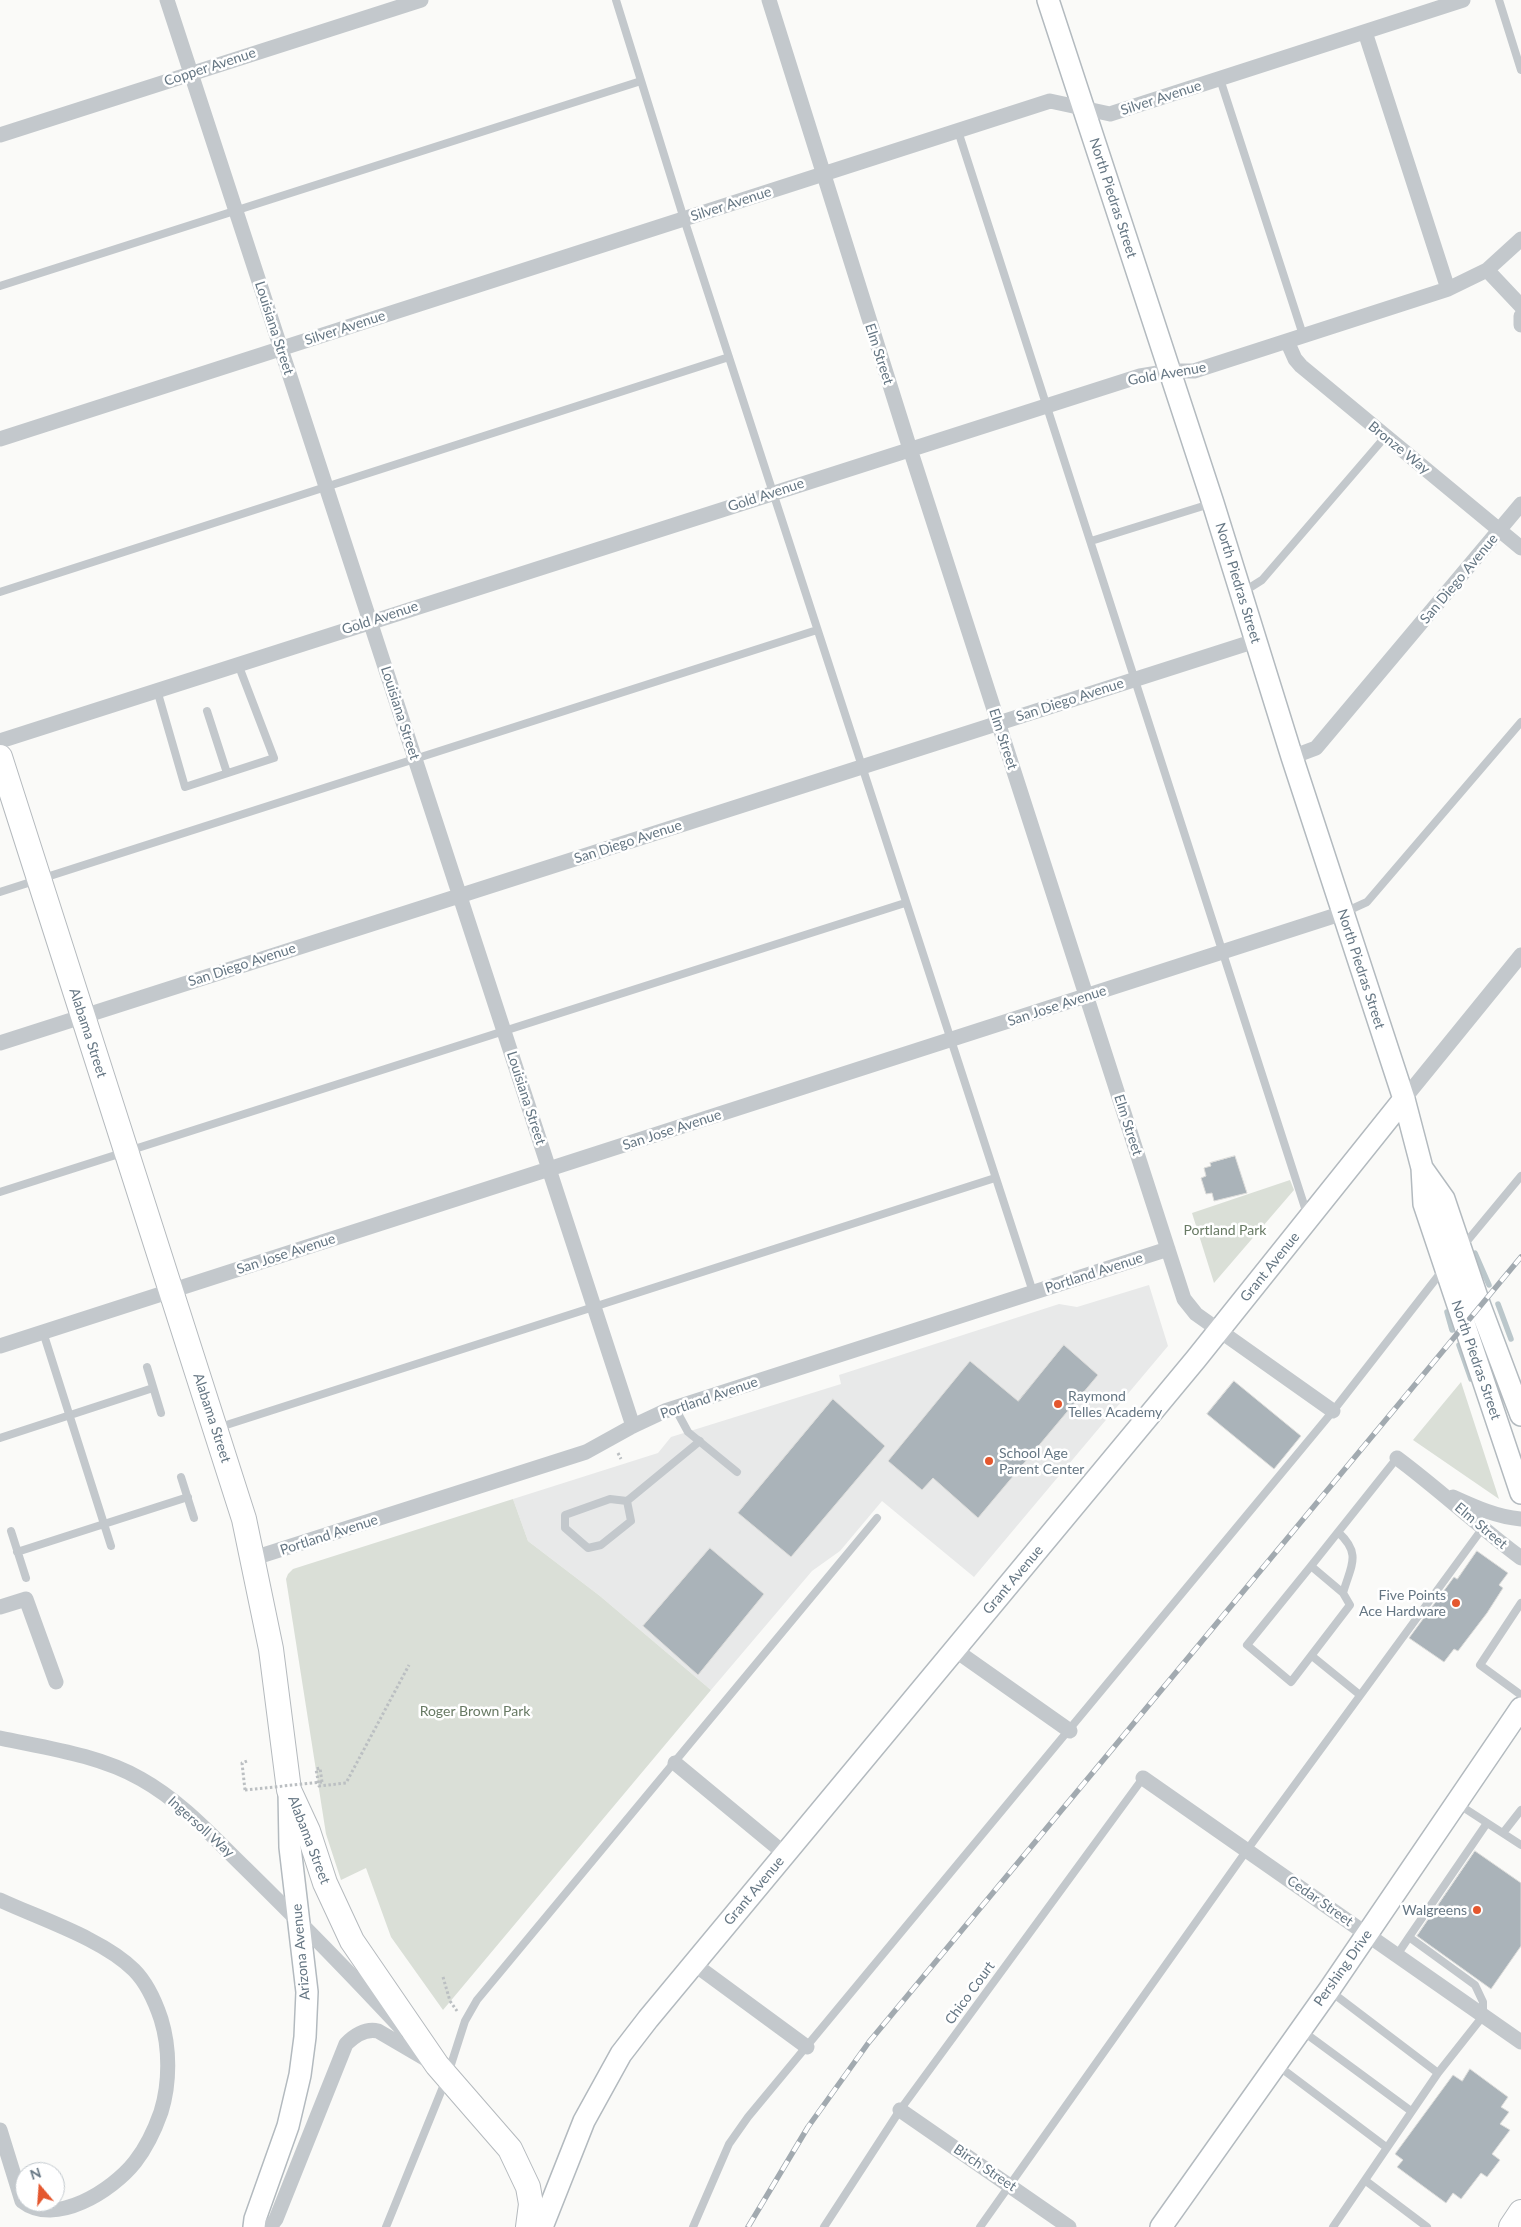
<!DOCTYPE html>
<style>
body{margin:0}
#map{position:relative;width:1521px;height:2227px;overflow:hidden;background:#fafaf8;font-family:Lato,sans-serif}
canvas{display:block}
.north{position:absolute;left:15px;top:2162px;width:50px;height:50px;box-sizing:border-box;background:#fff;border:1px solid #c1c8cd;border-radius:50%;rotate:342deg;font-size:14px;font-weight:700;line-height:20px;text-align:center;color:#657683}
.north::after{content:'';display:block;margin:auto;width:18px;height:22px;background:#e4572e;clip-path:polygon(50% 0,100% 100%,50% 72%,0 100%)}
</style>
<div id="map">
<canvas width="1521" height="2227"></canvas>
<div class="north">N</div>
</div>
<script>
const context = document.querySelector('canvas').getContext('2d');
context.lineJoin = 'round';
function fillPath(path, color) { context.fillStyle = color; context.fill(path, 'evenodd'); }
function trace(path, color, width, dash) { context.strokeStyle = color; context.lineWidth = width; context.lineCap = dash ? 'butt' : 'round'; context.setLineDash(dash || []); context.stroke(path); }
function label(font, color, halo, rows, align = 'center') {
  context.font = font + ' Lato,sans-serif'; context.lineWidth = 5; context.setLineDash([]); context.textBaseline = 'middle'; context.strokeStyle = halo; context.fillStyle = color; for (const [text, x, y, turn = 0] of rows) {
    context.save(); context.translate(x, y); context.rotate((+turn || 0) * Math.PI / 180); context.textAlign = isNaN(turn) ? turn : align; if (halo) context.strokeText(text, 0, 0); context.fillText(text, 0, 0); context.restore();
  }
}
const built = new Path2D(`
 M1149,1285L1168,1346L974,1577L882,1501L840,1551L812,1571L711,1690L600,1596L528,1541L513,1499L658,1453L671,1437L841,1384L839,1375L1059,1304L1077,1307Z`);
const green = new Path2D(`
 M1290,1180L1294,1190L1214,1283L1192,1213Z
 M1461,1382L1499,1499L1413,1440Z
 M513,1499L528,1541L600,1596L711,1690L443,2010L391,1937L366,1868L341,1880L326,1834L286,1579L288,1574L293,1569Z`);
const stream = new Path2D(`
 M1475,1253L1489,1285
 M1498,1304L1511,1339
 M1447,1312L1452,1330
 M1459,1345L1471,1379`);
const building = new Path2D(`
 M1235,1156L1247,1193L1214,1201L1212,1193L1206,1194L1201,1178L1206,1176L1204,1168L1211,1166L1210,1163Z
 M1064,1345L1098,1375L978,1518L933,1478L922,1490L888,1461L970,1361L1018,1401Z
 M1234,1381L1301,1436L1274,1469L1207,1414Z
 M833,1399L885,1446L791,1557L738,1513Z
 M710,1548L764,1594L698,1675L643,1626Z
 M1477,1551L1508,1573L1499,1585L1503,1588L1487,1613L1458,1651L1454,1649L1444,1662L1409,1638L1454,1577L1457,1579Z
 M1475,1851L1521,1883V1946L1491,1989L1417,1936Z
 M1470,2069L1508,2097L1501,2107L1509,2112L1500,2124L1510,2130L1492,2154L1500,2160L1487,2177L1481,2173L1461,2199L1453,2193L1446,2203L1397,2167L1403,2160L1395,2154L1453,2075L1462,2081Z`);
const path = new Path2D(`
 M618,1453L621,1459
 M322,1782L320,1768L316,1769L319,1786L346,1783L409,1665
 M245,1790L242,1763L247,1761
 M443,1977L450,2001L457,2011`);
const lane = new Path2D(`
 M616,0L684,219L1033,1292
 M1499,0L1521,70
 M1220,79L1303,335
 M958,131L1307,1214
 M0,286L641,81
 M1091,541L1213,503
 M0,592L729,357
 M1243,592L1262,580L1385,437
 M157,690L185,787L274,758L238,664
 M207,711L227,773
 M0,892L817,630
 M1345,912L1367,902L1521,722
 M0,1192L905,903
 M1463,1246L1521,1176
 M43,1332L111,1546
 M147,1367L161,1413
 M675,1408L688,1432L737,1472
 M217,1428L995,1178
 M0,1438L153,1388
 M181,1477L194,1518
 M627,1501L631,1521L601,1545L588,1548L565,1528V1515L610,1499L627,1501L700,1441
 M11,1531L26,1578
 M1338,1532C1362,1554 1351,1565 1343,1593L1311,1566L1397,1458
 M17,1552L188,1497
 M1311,1566L1247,1645L1291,1682L1350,1605L1343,1593
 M1521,1603L1480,1665L1521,1695
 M1312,1656L1360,1695
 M1458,1804L1521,1845
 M1503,1833L1521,1810
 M1397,1955L1409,1937
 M1330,1991L1438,2073
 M1301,2030L1411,2111
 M1277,2065L1386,2147
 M1366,2181L1427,2227
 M386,2227L447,2077L465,2021L477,2000L877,1518
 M693,2227L729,2144L748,2117L1333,1411L1442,1271
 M824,2227L900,2110L1143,1778
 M980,2227L1247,1850L1482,1529
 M1333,2227L1438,2073L1483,2016V2002L1475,1985L1409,1937L1487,1823`);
const street = new Path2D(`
 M167,0L633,1426
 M769,0L910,449L1184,1299L1196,1314L1333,1411
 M1365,32L1448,289
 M0,135L421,0
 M1487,270L1521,306
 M1521,316V325
 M1287,341L1295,359L1301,366L1521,548
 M0,439L1050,101L1110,114L1463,0
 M0,741L1140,376L1170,371H1194L1448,289L1487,270L1521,239
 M1292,757L1316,748L1521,504
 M0,1043L1255,641
 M1404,1099L1521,955
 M0,1346L1343,913
 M1397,1458C1440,1490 1478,1526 1521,1558
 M1453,1497C1475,1507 1497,1517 1521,1519
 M254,1558L586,1452L633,1426L665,1411L1168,1249
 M0,1607L26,1599L56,1682
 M955,1650L1070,1731
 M0,1738C47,1748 99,1755 141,1779C182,1802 212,1836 245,1868C298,1920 350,1973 401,2028
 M675,1763L785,1854
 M1143,1778L1521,2042
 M0,1900C41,1919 103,1939 134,1970C147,1983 155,2001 161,2019C170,2048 170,2083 161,2112C155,2129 146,2148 135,2162C112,2191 55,2227 22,2201L0,2130
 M694,1964L807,2047
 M900,2110L1069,2227
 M270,2227L276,2219L346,2044C355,2035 365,2028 378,2031L431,2062`);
const secondary = new Path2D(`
 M1048,0L1213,503L1292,757L1404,1099L1422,1168L1424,1204L1521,1493
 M1422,1168L1444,1199L1480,1306L1521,1415
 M254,2227L255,2219L288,2126L300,2075L305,2037L307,1992L290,1847L289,1790
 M542,2227L584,2121L621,2054L648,2019L1196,1359L1404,1099
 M1161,2227L1329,1990L1521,1708`);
const primary = new Path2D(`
 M0,757L244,1519L271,1649L289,1790L308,1831L325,1883L352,1941L437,2065L510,2149L528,2187L531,2204L528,2227
 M1511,2227L1521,2212`);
const rail = new Path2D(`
 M748,2227L808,2127L869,2042L1521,1257`);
const pathBridge = new Path2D(`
 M245,1790L322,1782`);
const markers = [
 [1058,1404,5,"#e4572e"],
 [989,1461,5,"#e4572e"],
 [1456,1603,5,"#e4572e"],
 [1477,1910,5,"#e4572e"]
];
const streetNames = [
 ["Copper Avenue",210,67,-18],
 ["Silver Avenue",1161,98,-18],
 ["North Piedras Street",1113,198,72],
 ["Silver Avenue",731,204,-18],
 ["Louisiana Street",274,328,72],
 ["Silver Avenue",345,328,-18],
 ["Elm Street",879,354,72],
 ["Gold Avenue",1167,374,-10],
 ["Bronze Way",1399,448,39],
 ["Gold Avenue",766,495,-18],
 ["San Diego Avenue",1459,579,-50],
 ["North Piedras Street",1238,583,73],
 ["Gold Avenue",380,618,-18],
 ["San Diego Avenue",1070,700,-18],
 ["Louisiana Street",400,713,72],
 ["Elm Street",1003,739,72],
 ["San Diego Avenue",628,842,-18],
 ["San Diego Avenue",242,965,-18],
 ["North Piedras Street",1361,969,72],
 ["San Jose Avenue",1057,1006,-18],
 ["Alabama Street",88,1033,72],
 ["Louisiana Street",526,1098,72],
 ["Elm Street",1128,1125,72],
 ["San Jose Avenue",672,1130,-18],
 ["San Jose Avenue",286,1254,-18],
 ["Grant Avenue",1270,1267,-51],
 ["Portland Avenue",1094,1273,-18],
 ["North Piedras Street",1476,1360,71],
 ["Portland Avenue",709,1398,-19],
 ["Alabama Street",212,1418,72],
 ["Elm Street",1481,1526,40],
 ["Portland Avenue",329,1535,-18],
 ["Grant Avenue",1013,1580,-50],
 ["Ingersoll Way",201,1827,42],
 ["Alabama Street",309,1840,69],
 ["Grant Avenue",754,1891,-50],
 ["Cedar Street",1320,1901,35],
 ["Arizona Avenue",301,1952,-95],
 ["Pershing Drive",1343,1968,-55],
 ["Chico Court",970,1993,-54],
 ["Birch Street",985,2168,34]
];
const parkNames = [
 ["Portland Park",1225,1230],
 ["Roger Brown Park",475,1711]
];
const poiNames = [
 ["Raymond",1068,1396],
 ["Telles Academy",1068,1412],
 ["School Age",999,1453],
 ["Parent Center",999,1469],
 ["Five Points",1446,1595,"right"],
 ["Ace Hardware",1446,1611,"right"],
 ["Walgreens",1467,1910,"right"]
];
fillPath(built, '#e8e9e9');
fillPath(green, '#dadfd7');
trace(stream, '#bbc7cb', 5.5);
fillPath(building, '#aab3b9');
trace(building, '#dcdcda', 1);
trace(secondary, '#b3babf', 24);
trace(primary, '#b5babe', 26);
trace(path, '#bbbfc2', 3, [2.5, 2.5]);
trace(lane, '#c3c8cc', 8);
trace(street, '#c3c8cc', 15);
trace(secondary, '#fff', 21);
trace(primary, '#fff', 24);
trace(rail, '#a2aab0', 5.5);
trace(rail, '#fff', 4, [11]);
trace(pathBridge, '#bbbfc2', 3, [2.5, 2.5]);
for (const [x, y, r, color] of markers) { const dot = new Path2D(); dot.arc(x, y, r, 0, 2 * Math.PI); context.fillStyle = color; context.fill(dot); trace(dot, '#fff', 2); }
label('14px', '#657683', '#fff', streetNames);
label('14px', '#687a64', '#fff', parkNames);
label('14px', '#657683', '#fff', poiNames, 'left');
</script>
